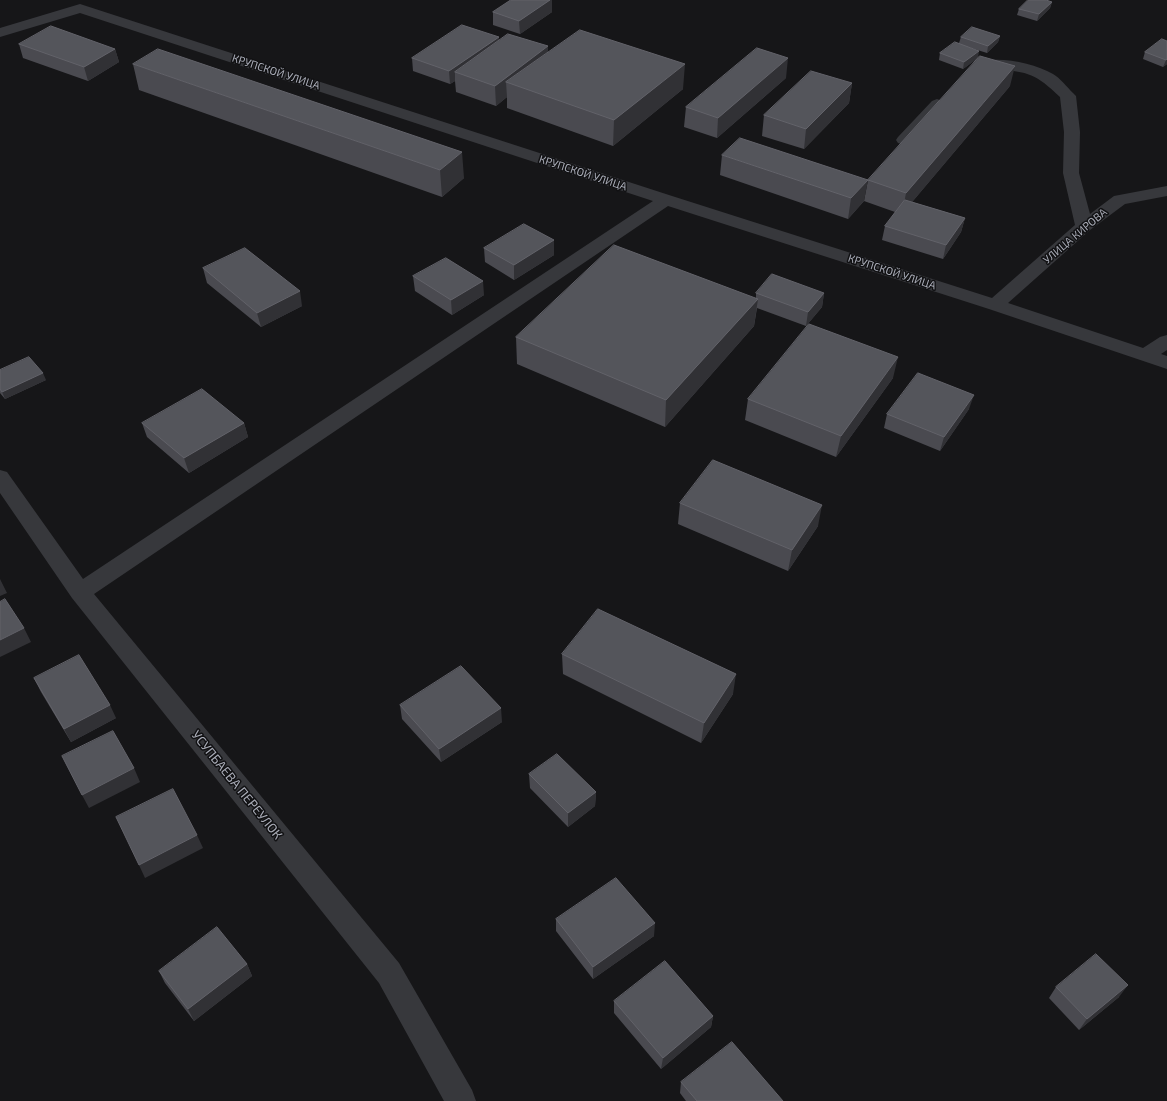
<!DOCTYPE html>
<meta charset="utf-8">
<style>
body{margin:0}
canvas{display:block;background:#161618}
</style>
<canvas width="1167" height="1101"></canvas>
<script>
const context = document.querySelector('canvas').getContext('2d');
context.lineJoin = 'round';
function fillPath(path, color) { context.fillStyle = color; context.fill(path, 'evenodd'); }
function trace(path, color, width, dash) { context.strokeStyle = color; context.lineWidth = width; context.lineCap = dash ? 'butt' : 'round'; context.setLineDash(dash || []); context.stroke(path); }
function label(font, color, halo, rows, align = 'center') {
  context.font = font + ' "Exo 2",sans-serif'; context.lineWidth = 3; context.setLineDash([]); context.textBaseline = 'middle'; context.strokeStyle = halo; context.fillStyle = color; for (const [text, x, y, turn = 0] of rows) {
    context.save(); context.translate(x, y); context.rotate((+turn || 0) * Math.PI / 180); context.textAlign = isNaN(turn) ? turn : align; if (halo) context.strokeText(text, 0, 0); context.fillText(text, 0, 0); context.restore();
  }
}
const minor = new Path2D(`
 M80,4L672,196L992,298L1075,225L1063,173L1064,132L1060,97C1036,74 1029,72 996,69C990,68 984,70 978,68L976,65L978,62C1000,56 1033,63 1053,74C1060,78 1067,87 1073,93L1076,96L1080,132L1079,173L1090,214L1114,196L1167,186V196L1125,204L1090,230L1008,303L1143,348L1160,337L1167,335V350L1161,354L1167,356V369L989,309L668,206L94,594L399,963L472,1090L476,1101H444L379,983L72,598L0,493V470L7,472L83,579L653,201L80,13L0,37V28Z
 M937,99L942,101L945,104L942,107L910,143L904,145L898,143L896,140L898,137L932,101Z`);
const wall = new Path2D(`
 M511,0H552V12L520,34L493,25V12Z
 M1052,2L1050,8L1037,21L1017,15L1019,9Z
 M1000,36L998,42L987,53L968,47L978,58L963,69L939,60L940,53L959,43L961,37Z
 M499,37V41L548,52L683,89L613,146L507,108V97L496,106L456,92L455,81L450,84L413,71L412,58Z
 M1162,39L1167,64L1163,67L1143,59L1145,52Z
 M19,44L115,49L119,62L88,81L23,58Z
 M133,64L464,178L442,197L139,90Z
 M786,78L717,138L684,127L686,107Z
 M852,83L849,103L804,149L762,136L764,115Z
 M1010,86L912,202L965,218L961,232L943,259L882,240L885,226L895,212L864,201L868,180Z
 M722,155L864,201L848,219L720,175Z
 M554,240V255L514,280L485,262L484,248Z
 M203,268L302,306L261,327L207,283Z
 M413,276L484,295L452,315L415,291Z
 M756,293H824L822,307L806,326L757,308L754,326L665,427L517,364L516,337L756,298Z
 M0,370L46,380L5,399L0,393Z
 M893,378L836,457L745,420L748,399Z
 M969,409L940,451L884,428L887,414Z
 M142,423H244L248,437L189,473L147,437Z
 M680,503L818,526L788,571L678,524Z
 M562,654L733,694L701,743L563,674Z
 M34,678L116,718L71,742L41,692Z
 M400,705L502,722L441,762L402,719Z
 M529,774L596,792L595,806L568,827L530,788Z
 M556,919L654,936L593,979L556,931Z
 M247,964L252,976L194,1021L165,983L159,971Z
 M1056,987L1119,997L1079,1030L1049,998Z
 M614,1001L713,1016L711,1027L661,1069L614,1013Z
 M681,1082L783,1101H686L680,1093Z`);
const shadedWall = new Path2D(`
 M550,0H552V12L520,34L519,21Z
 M1052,2L1050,8L1037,21L1039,14Z
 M1000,36L998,42L987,53L988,46Z
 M499,37V51L455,72V81L450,84L449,71Z
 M548,46V66L506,82L507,97L496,106L495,86Z
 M115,49L119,62L88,81L84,67Z
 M979,51L978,58L963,69L964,62Z
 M788,58L786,78L717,138L718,118Z
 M1167,59V64L1163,67L1166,60Z
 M685,64L683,89L613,146L614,120Z
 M1015,66L1010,86L902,214L906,193Z
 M852,83L849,103L804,149L806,129Z
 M462,152L464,178L442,197L440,170Z
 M868,180L864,201L848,219L851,198Z
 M965,218L961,232L943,259L946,245Z
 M554,240V255L514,280V265Z
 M483,281L484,295L452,315L451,300Z
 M300,291L302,306L261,327L257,313Z
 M824,293L822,307L806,326L808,312Z
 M758,299L754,326L665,427L666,400Z
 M898,357L893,378L836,457L841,436Z
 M43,373L46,380L5,399L2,392Z
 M974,395L969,409L940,451L944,437Z
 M244,423L248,437L189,473L184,458Z
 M822,505L818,526L788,571L792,550Z
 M0,579L7,593L0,596Z
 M24,628L31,642L0,657V640Z
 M736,674L733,694L701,743L704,723Z
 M110,705L116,718L71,742L64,729Z
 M501,708L502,722L441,762L439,749Z
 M134,768L140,782L89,808L82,795Z
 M596,792L595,806L568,827V813Z
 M197,835L203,848L145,878L139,865Z
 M655,923L654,936L593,979V967Z
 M247,964L252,976L194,1021L188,1009Z
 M1128,985L1119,997L1079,1030L1087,1019Z
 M713,1016L711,1027L661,1069L663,1058Z`);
const building = new Path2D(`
 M511,0H550L519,21L493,12Z
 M1028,0H1046L1052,2L1039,14L1019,9Z
 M462,25L499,37L449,71L412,58Z
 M51,26L115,49L84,67L19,44Z
 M972,27L1000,36L988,46L961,37Z
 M580,30L685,64L614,120L506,82Z
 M508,34L548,46L495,86L455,72Z
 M1162,39L1167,41V59L1166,60L1145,52Z
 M955,42L979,51L964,62L940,53Z
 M757,48L788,58L718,118L686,107Z
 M158,49L462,152L440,170L133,64Z
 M980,56L1015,66L906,193L868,180Z
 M811,71L852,83L806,129L764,115Z
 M740,138L868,180L851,198L722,155Z
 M905,200L965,218L946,245L885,226Z
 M524,224L554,240L514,265L484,248Z
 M614,245L758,299L666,400L516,337Z
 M245,248L300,291L257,313L203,268Z
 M446,258L483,281L451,300L413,276Z
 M772,274L824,293L808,312L756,293Z
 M809,324L898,357L841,436L748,399Z
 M29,357L43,373L2,392L0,389V370Z
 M918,373L974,395L944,437L887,414Z
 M202,389L244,423L184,458L142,423Z
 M713,460L822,505L792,550L680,503Z
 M5,599L24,628L0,640V602Z
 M598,609L736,674L704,723L562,654Z
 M79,655L110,705L64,729L34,678Z
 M461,666L501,708L439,749L400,705Z
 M113,731L134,768L82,795L62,756Z
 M557,754L596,792L568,813L529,774Z
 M173,789L197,835L139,865L116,817Z
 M616,878L655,923L593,967L556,919Z
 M217,927L247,964L188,1009L159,971Z
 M1096,954L1128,985L1087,1019L1056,987Z
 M665,961L713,1016L663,1058L614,1001Z
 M732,1042L783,1101H697L681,1082Z`);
const farStreetnames = [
 ["КРУПСКОЙ УЛИЦА",276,72,18],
 ["КРУПСКОЙ УЛИЦА",583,173,18],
 ["УЛИЦА КИРОВА",1075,236,-40],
 ["КРУПСКОЙ УЛИЦА",892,272,18]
];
const streetNames = [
 ["УСУПБАЕВА ПЕРЕУЛОК",237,785,51]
];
fillPath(minor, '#37383c');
fillPath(wall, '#4a4a50');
fillPath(shadedWall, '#313135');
fillPath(building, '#54555b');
trace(building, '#626269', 1);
label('11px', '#a9acb7', '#111113', farStreetnames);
label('13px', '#a9acb7', '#111113', streetNames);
</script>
